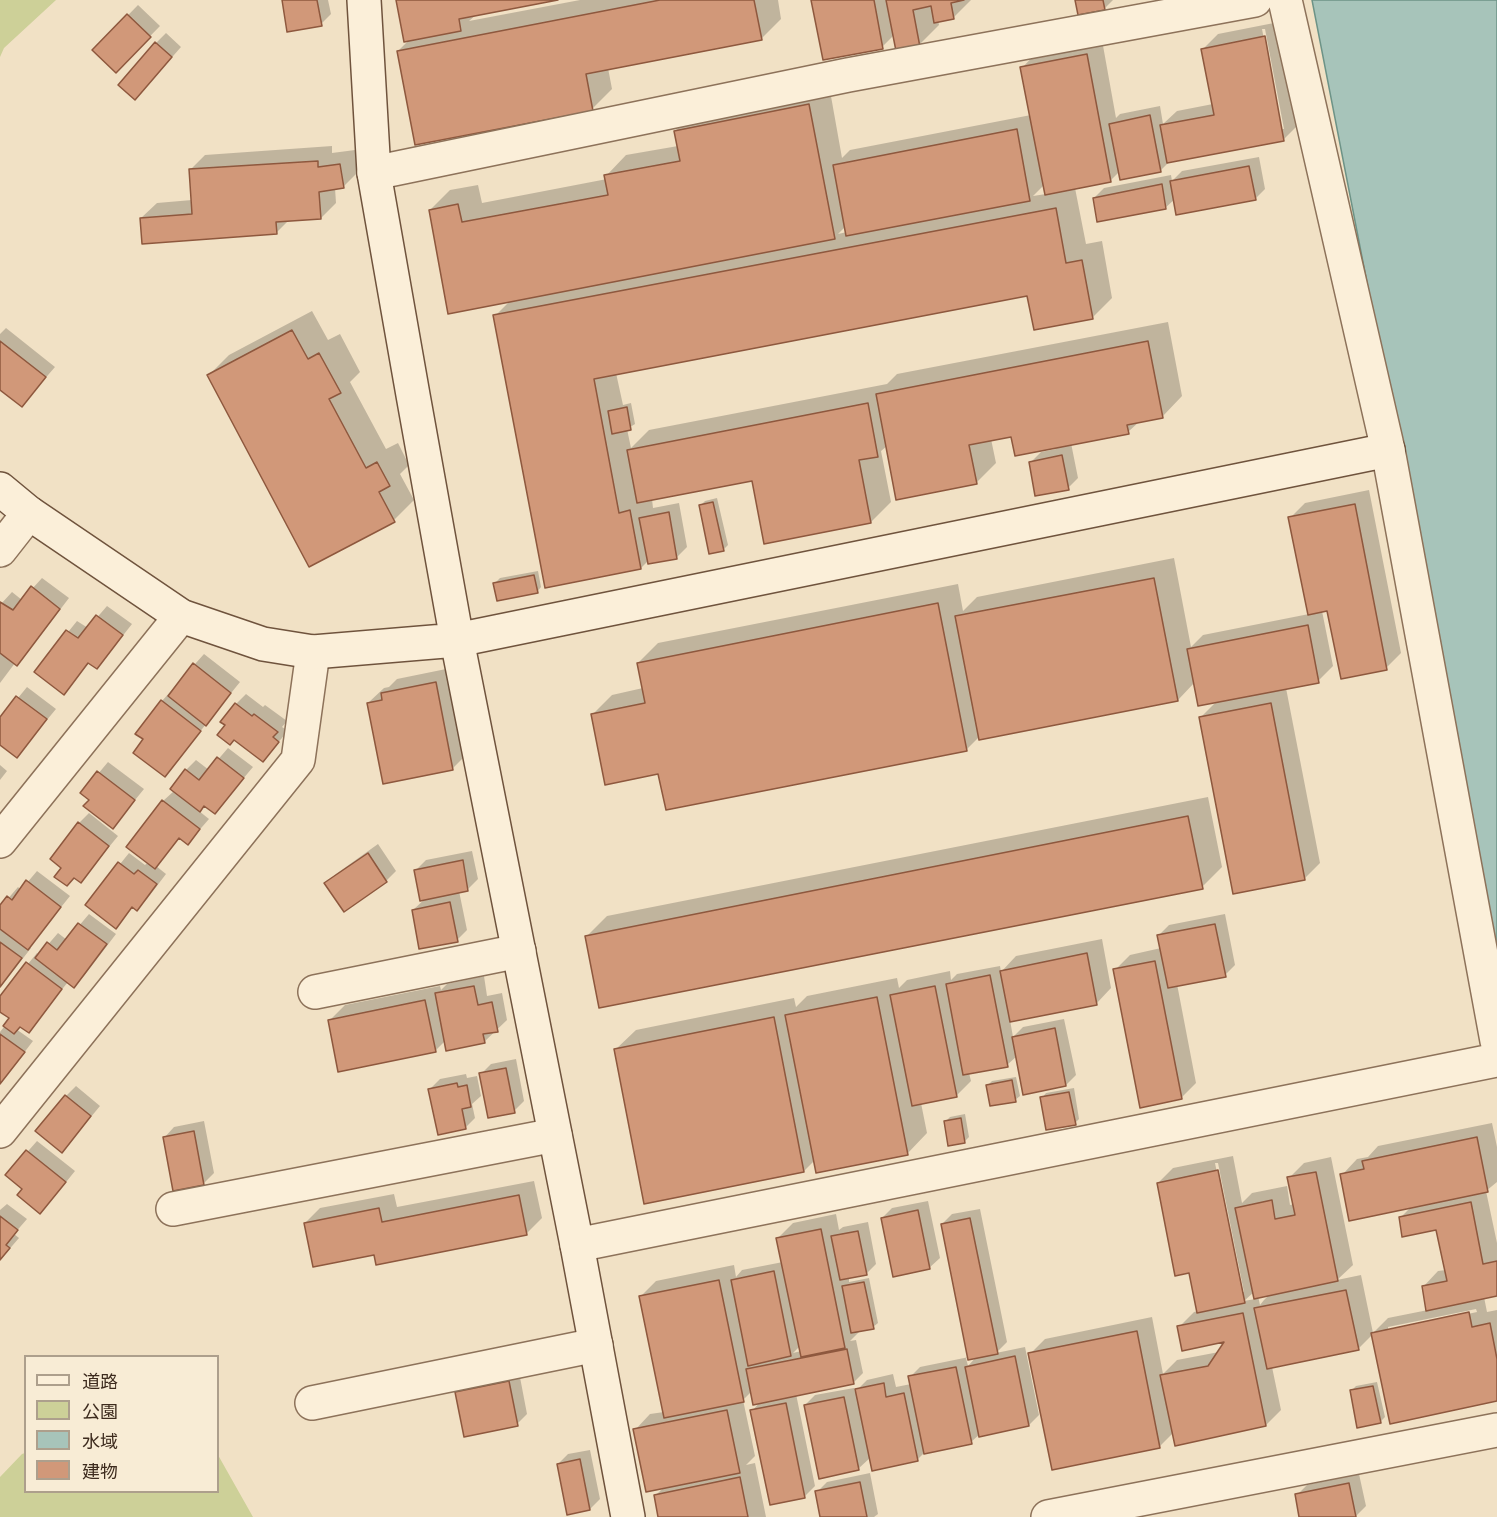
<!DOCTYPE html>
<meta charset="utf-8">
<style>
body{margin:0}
#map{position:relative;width:1497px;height:1517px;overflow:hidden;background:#f1e1c5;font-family:Bitter,"Noto Sans JP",serif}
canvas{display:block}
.legend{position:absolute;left:24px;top:1355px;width:195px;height:138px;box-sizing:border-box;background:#f8ecd5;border:2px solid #ad9f8c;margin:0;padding:8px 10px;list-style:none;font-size:18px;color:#3d2b1e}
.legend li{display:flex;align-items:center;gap:12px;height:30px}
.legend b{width:30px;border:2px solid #ad9f8c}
</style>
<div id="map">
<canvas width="1497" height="1517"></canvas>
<ul class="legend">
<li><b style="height:8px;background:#fbefd9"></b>道路</li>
<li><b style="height:16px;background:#cdd098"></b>公園</li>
<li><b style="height:16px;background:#a7c4ba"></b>水域</li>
<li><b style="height:16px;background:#d19879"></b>建物</li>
</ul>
</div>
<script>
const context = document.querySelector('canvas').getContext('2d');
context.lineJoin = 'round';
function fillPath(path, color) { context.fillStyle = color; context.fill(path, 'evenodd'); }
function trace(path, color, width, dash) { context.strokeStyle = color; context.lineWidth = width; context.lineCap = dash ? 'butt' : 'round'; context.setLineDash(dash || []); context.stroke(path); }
const green = new Path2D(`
 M0,0H56L4,48L0,57Z
 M25,1453L26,1492H218V1455L253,1517H0V1477L22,1454Z`);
const water = new Path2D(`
 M1312,0H1497V951Z`);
const shadow = new Path2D(`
 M283,0H328L331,14L321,24Z
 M397,0H550L477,14L469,21L580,0H778L781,19L761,39L608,68L612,89L592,109L398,51L409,40Z
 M813,0H971L953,18L938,20L939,25L919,45L894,35L882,47Z
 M1077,0H1113L1105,8Z
 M138,5L160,26L116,71L94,50Z
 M1279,22L1299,124L1284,139L1170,161L1160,171H1120L1110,181L1075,188L1086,244L1102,241L1112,298L1092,318L1028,294L616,373L623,405L631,403L635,424L627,429L631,448L649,430L887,384L897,374L1168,322L1182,396L1162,417L1140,421L1128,432L1071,443L1078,478L1068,488L1031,462L1041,452L1056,449L1055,446L1013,435L991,439L996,463L976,483L887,446L881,451L891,502L871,522L754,479L652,499L653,508L679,503L687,547L677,557L649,560L641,568L495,316L511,300L430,210L450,190L478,185L482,203L607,179L606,176L626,155L678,146L675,131L696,111L829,85L842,158L850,150L1031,115L1022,68L1037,52L1102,40L1116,118L1120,114L1160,106L1163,124L1177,111L1213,104L1203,49L1218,34ZM1262,29H1265L1284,129H1281ZM1044,185L1046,194L1033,196ZM846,226L847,232L838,234Z
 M166,33L181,47L145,88L156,43Z
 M332,146V153L355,150L358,172L343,187L335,188L336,203L321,218L289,220L277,232L141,218L157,203L192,200L190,170L205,155Z
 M1259,157L1265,189L1255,199H1175L1165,208L1094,198L1104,188L1171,175L1172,181L1182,171Z
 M312,311L328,340L340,334L360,372L350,382L386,449L398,443L409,465L400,474L414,500L394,520L209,375L229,355Z
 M6,328L55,367L22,405L0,388V334Z
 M1369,490L1401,653L1386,668L1328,609L1322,611L1333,666L1318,681L1286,688L1320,863L1305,878L1234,892L1201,717L1217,701L1195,682L1178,700L980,736L966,750L660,772L592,715L612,695L643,688L638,663L658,643L958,584L963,611L977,597L1174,558L1191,647L1203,635L1309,614L1290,518L1305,503Z
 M717,498L728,545L723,550L701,505L705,501Z
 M538,571L541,587L537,592L495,583L500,578Z
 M42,578L69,598L26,654L16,664L15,663L0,683V605L12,592L22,600Z
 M107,606L132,624L106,657L97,667L90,662L63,693L36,672L77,621L88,628Z
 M204,654L240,682L165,775L145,739L162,701Z
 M451,668L467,754L452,769L368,703L384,688L389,687L397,679Z
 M27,687L56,709L17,756L0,743V720Z
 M246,694L263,707L265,705L287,721L282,727L288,731L263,760L227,725L236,704Z
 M228,748L253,767L215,812L205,805L199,811L209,819L188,843L180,837L156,866L166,874L147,899L137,909L134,906L116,927L87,905L129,853L145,865L148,862L163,801L174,791L186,770L196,760L209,770Z
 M108,762L144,789L113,827L91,799L82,793Z
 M0,765L7,771L0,780Z
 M1208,797L1222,867L1202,887L587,936L607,916Z
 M89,813L118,836L81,881L63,867L79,823Z
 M378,844L396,871L386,881L326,883L336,874Z
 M472,851L478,879L468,889L459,891L467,930L457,940L413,910L426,898L416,870L426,860Z
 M37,871L70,896L29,947L31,948L0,988V908L18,887L21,890Z
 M89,914L116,934L84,976L74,986L68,982L28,1031L20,1025L16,1029L33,1041L0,1084V1032L11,1018L0,1010V998L37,953L39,955L58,933L67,940Z
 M1225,914L1235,965L1225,975L1177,984L1196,1083L1181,1098L1115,970L1130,955L1161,948L1159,935L1169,925Z
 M1102,939L1111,988L1096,1004L1010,1020L1013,1037L1023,1027L1064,1019L1076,1075L1066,1085L1017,1056L1007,1065L969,1073L971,1081L956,1096L921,1103L927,1133L907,1154L815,1160L804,1171L615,1050L636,1030L794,998L796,1007L807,996L897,978L899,988L907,980L950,971L951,980L957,974L1000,966L1001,972L1016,956Z
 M484,976L487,996L502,993L507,1020L484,1042L446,1040L435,1051L330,1020L345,1005L440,986L441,990L447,984Z
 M516,1059L524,1101L514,1111L481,1074L491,1064Z
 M466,1074L467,1078L477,1076L481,1096L472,1104L475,1118L465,1128L430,1089L440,1079Z
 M1016,1077L1020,1096L1015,1100L987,1086L992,1081Z
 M76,1086L100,1106L71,1141L66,1096Z
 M1074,1088L1079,1119L1075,1123L1042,1098L1046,1093Z
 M965,1114L969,1137L965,1141L945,1122L950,1117Z
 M204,1121L214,1173L204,1183L164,1138L174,1127Z
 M1492,1123L1497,1147V1182L1486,1191L1497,1243V1295L1484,1297L1487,1312L1497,1310V1400L1373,1334L1358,1349L1272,1367L1281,1410L1266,1425L1173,1433L1159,1447L1030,1354L1045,1339L1152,1317L1163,1374L1177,1360L1219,1352L1227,1340L1179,1327L1194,1312L1198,1311L1191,1271L1158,1183L1173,1168L1233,1156L1242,1203L1252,1193L1287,1186L1290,1205L1294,1204L1289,1178L1304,1163L1331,1157L1353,1265L1337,1280L1361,1275L1373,1333L1388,1318L1428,1310L1423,1287L1438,1271L1446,1270L1437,1228L1400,1218L1411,1207L1342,1175L1357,1159L1368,1157L1378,1146ZM1215,1163H1218L1244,1292H1241ZM1254,1292L1255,1299L1244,1301ZM1271,1293L1264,1300L1260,1305L1258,1296ZM1476,1309L1477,1312L1388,1331V1327Z
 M37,1141L75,1171L50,1202L7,1175Z
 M534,1181L542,1218L526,1234L375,1253L305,1223L320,1208L394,1194L397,1207Z
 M928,1201L940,1258L929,1268L882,1218L892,1208Z
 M7,1204L27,1219L14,1234L19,1238L0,1260V1210Z
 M980,1209L1007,1342L996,1353L1025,1347L1039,1415L1029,1425L980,1434L971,1442L925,1452L917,1460L871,1457L858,1469L805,1405L815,1395L854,1388L855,1392L867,1380L893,1374L896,1387L911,1384L910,1377L920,1367L969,1357L942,1224L952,1214ZM977,1356L968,1366L966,1358Z
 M836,1214L839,1230L843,1227L868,1222L876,1264L866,1274L849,1277V1282L869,1278L878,1323L873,1327L860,1331L850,1341L856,1340L863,1373L853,1383L796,1394L815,1486L805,1496L771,1503L752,1411L761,1401L752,1391L743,1400L755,1456L746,1465L755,1463L766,1517H659L655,1496L664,1487L635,1430L650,1414L664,1412L641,1296L656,1281L734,1265L736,1277L742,1270L783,1262L778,1238L793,1223ZM800,1346L801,1351L793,1353Z
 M519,1372L527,1414L517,1424L457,1392L467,1382Z
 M1377,1382L1385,1417L1380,1422L1351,1391L1356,1386Z
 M590,1450L600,1499L590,1509L558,1464L568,1454Z
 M870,1473L878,1514L874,1517H822L817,1492L827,1482Z
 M1359,1474L1366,1506L1356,1516L1301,1517L1297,1495L1307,1485Z`);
const building = new Path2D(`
 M282,0H317L322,26L287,32Z
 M396,0H558L459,19L461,31L404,42Z
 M660,0H754L762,40L586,74L593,111L415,145L397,51Z
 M811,0H874L883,49L823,60Z
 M886,0H964L951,3L954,19L934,23L931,6L913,10L920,47L896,51Z
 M1075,0H1103L1105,10L1078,15Z
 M127,14L151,37L116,73L92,50Z
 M1265,36L1284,141L1167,163L1160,125L1214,115L1201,49Z
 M155,42L172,57L135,100L118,85Z
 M1087,54L1111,182L1045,195L1020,67Z
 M809,104L835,239L448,314L429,210L458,204L462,222L608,195L604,175L680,161L674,131Z
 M1150,115L1161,172L1120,180L1109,124Z
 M1017,129L1030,201L846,236L833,165Z
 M318,161V167L340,164L344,188L319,192L321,219L276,222L277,234L142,244L140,218L192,214L189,169Z
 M1249,166L1256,200L1176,215L1170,181Z
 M1162,184L1166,209L1097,222L1093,198Z
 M1056,208L1066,263L1082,260L1093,319L1034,330L1027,296L594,379L619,513L630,510L641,569L545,588L493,315Z
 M292,330L308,359L319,353L341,393L329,399L366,468L377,462L390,486L379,492L395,522L309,567L207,375Z
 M0,341L46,377L22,407L0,390Z
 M1148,341L1163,418L1127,425L1129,434L1015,456L1011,437L969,445L977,484L896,500L876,394Z
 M868,403L878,457L859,460L871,523L764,544L752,481L637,503L627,450Z
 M627,407L631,430L612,434L608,411Z
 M1062,455L1069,490L1035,496L1029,462Z
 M713,502L724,551L709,554L699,505Z
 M1355,504L1387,670L1341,679L1327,611L1308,615L1288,517Z
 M669,512L677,559L648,564L639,518Z
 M534,575L538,593L497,601L493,583Z
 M1154,578L1178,701L979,740L955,616Z
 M31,586L60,609L17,666L0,653V602L13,610Z
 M938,603L967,751L666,810L658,774L605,785L591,714L645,703L637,663Z
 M96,615L123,635L97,669L88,663L64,695L34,672L66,630L78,638Z
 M1308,625L1319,683L1198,706L1187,649Z
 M193,663L231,693L206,726L168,696Z
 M436,682L453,770L383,784L367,703L382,700L381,693Z
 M16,696L47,719L17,758L0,745V717Z
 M161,700L201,731L165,777L133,753L143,739L135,734Z
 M235,703L252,716L254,714L278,732L273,737L279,742L263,762L234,740L230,745L217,735L225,725L220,722Z
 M1271,703L1305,880L1233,894L1199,717Z
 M217,757L244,778L215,814L204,806L200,812L170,789L185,769L199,780Z
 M97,771L135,800L113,829L83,806L89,800L80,793Z
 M162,800L200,829L188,845L179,838L155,869L126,847Z
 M1188,816L1203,889L599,1008L585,936Z
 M78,822L109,846L81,883L74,878L67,886L54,877L61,868L50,859Z
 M368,853L387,882L344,912L324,883Z
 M463,860L468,891L420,901L414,870Z
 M118,862L134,874L138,870L157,884L137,911L132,907L116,929L85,905Z
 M26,880L61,907L28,950L0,929V905L7,896L12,900Z
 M450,902L458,942L419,949L412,910Z
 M78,923L107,944L74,988L35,958L47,942L57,950Z
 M1215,924L1226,977L1168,988L1157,935Z
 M0,942L22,958L0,987Z
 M1087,953L1097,1005L1010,1022L1000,971Z
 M1155,961L1182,1099L1140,1108L1113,969Z
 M26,962L62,989L29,1033L20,1027L14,1034L3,1026L9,1018L0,1012V996Z
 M990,975L1008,1067L963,1075L946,984Z
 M474,986L478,1005L492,1002L498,1032L483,1034L485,1043L446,1051L435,993Z
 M935,986L957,1097L912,1106L890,995Z
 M877,997L908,1155L816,1173L785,1015Z
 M425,1000L436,1052L338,1072L328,1020Z
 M774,1017L804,1172L644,1204L614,1049Z
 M1055,1028L1066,1086L1023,1095L1012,1037Z
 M0,1034L25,1052L0,1084Z
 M506,1068L515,1113L488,1118L479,1073Z
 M1012,1080L1016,1102L990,1106L986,1085Z
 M457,1083L458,1087L467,1085L471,1107L462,1109L466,1129L438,1135L428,1089Z
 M1069,1092L1076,1125L1046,1130L1040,1097Z
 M65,1095L91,1116L62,1153L35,1131Z
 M961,1118L965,1143L948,1146L944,1121Z
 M194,1131L204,1185L173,1191L163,1137Z
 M1477,1137L1488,1192L1349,1221L1340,1174L1364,1169L1362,1161Z
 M26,1150L66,1182L40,1214L17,1195L22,1189L5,1175Z
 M1218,1170L1245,1303L1197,1313L1189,1273L1175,1276L1157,1183Z
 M1316,1172L1338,1281L1254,1299L1235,1208L1272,1200L1275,1219L1295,1215L1287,1177Z
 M519,1195L527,1235L376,1265L374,1255L313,1267L304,1223L379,1208L382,1222Z
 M1471,1202L1483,1264L1497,1261V1296L1426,1311L1422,1286L1447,1281L1436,1230L1402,1237L1399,1217Z
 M918,1210L930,1269L893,1277L881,1218Z
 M0,1216L18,1230L6,1245L10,1248L0,1260Z
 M970,1218L998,1354L968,1360L941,1224Z
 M821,1229L845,1348L801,1357L776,1238Z
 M858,1231L867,1275L840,1280L831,1236Z
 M774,1271L791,1356L748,1366L731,1280Z
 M719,1280L744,1402L664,1418L639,1296Z
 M864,1282L874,1329L851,1333L842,1286Z
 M1346,1290L1359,1350L1267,1369L1254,1308Z
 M1469,1312L1472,1327L1490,1323L1497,1359V1401L1390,1424L1371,1333Z
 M1243,1313L1266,1426L1175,1446L1160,1375L1208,1366L1224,1342L1182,1351L1177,1326Z
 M1137,1331L1160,1448L1052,1470L1028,1353Z
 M847,1349L854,1384L753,1405L746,1369Z
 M1015,1356L1029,1426L979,1437L965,1367Z
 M956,1367L972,1444L924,1454L908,1376Z
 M509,1381L518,1426L464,1437L455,1392Z
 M884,1383L886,1397L904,1393L918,1461L872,1471L855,1389Z
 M1373,1386L1381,1423L1357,1428L1350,1390Z
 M844,1397L859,1470L819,1479L804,1405Z
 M786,1403L805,1498L770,1505L750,1410Z
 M727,1410L740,1473L646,1492L633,1429Z
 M580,1459L590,1510L567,1515L557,1464Z
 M740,1477L748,1517H658L654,1495Z
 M860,1482L867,1517H820L815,1491Z
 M1349,1483L1356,1517H1299L1295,1494Z`);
const street = new Path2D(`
 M1285,0L1388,450L1497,1041
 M374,173L848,75L1255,0
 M0,550L29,513
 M0,841L181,616
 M315,992L519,951
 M0,1131L298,760L313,652
 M173,1209L555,1135
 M577,1245L1497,1060
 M312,1403L596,1345
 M1048,1517L1497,1430`);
const secondary = new Path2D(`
 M364,0L374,173L413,395L457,640L577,1245L628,1517
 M0,489L29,513L181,616L263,644L313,652L457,640L1388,450`);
fillPath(green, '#cdd098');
fillPath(water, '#a7c4ba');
trace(water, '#6d9387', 1.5);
fillPath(shadow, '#0003');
fillPath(building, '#d19879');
trace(building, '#8e583e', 1.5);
trace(street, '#8d725a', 36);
trace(secondary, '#6f533d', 36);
trace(street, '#fbefd9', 33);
trace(secondary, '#fbefd9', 33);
</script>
